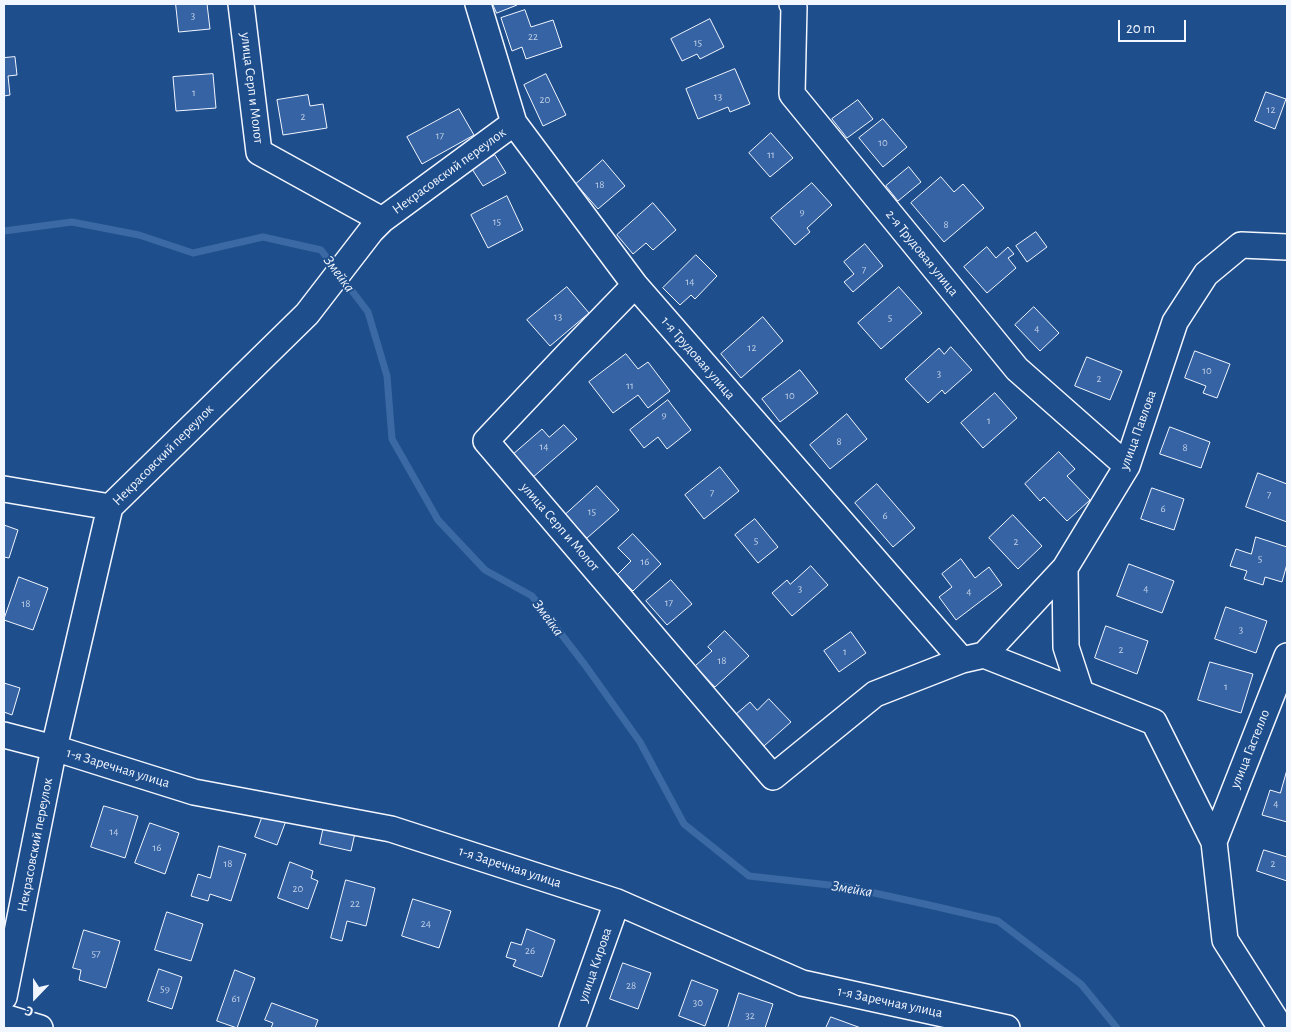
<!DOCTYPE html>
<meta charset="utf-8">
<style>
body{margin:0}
#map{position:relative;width:1291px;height:1032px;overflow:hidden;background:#1f4e8c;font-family:"Alegreya Sans",sans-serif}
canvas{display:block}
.frame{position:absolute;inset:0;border:5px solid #f2f6ff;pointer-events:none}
.north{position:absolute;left:10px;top:972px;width:50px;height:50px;-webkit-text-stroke:4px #1f4e8c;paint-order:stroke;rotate:202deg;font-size:14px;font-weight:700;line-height:20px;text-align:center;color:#f2f6ff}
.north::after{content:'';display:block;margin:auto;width:18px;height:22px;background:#f2f6ff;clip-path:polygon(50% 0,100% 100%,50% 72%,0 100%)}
.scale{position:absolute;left:1118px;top:20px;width:68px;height:22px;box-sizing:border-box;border:2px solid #f2f6ff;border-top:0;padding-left:6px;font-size:15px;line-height:18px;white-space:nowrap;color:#f2f6ff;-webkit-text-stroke:4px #1f4e8c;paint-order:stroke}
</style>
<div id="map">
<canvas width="1291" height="1032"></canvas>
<div class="frame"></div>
<div class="north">С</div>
<div class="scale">20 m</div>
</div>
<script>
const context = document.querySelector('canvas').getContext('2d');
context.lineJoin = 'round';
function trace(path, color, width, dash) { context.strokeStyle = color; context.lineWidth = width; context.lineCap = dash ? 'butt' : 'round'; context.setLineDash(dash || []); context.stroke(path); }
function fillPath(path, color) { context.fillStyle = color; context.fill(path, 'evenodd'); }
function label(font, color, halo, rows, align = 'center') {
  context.font = font + ' "Alegreya Sans",sans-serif'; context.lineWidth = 4; context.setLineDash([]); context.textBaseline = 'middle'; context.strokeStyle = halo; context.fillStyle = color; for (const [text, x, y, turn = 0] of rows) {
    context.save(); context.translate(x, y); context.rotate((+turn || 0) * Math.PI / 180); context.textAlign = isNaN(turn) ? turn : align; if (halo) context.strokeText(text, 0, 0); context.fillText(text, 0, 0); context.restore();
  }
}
const stream = new Path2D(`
 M4,231L72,222L139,235L193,253L263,237L321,250L368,312L387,376L392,439L438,520L485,570L532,596L585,665L640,742L684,824L749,876L847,887L929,905L998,921L1081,984L1117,1028`);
const building = new Path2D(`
 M176,4H207L210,29L179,32Z
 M493,4H517V5L497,13Z
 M525,10L531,27L553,20L562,47L526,59L522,47L512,51L501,18Z
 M710,19L724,47L700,59L697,54L682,61L671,39Z
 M15,57L17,75L8,76L10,95L4,96V58Z
 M735,69L750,104L730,112L728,107L698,119L686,89Z
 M213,74L216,108L176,111L173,77Z
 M546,74L566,115L543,126L524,85Z
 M1266,92L1286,99L1275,129L1255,121Z
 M308,95L310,106L323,104L327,128L283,135L277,100Z
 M858,100L873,119L847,138L832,119Z
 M459,109L474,135L422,164L407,137Z
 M883,119L907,147L883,167L859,138Z
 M771,133L793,158L770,177L749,153Z
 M495,155L506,173L483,186L472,169Z
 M603,160L625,186L598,209L576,184Z
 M909,167L921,182L898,201L886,186Z
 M941,177L954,192L963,184L984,208L944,242L911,203Z
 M812,183L832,205L807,228L810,232L795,245L771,218Z
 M507,196L523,230L488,248L471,215Z
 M653,203L676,230L653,250L646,243L633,254L617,235Z
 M1036,232L1047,247L1027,262L1016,246Z
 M865,244L883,266L853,292L844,282L854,274L844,262Z
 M987,247L996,258L1008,247L1014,254L1008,258L1016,268L987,293L964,267Z
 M696,255L717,276L695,299L691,295L680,305L663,288Z
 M567,287L589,313L550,346L527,320Z
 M899,287L922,313L881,349L858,323Z
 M1034,307L1059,333L1040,351L1015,325Z
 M763,317L783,341L741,378L721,354Z
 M951,347L972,370L945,394L942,390L928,403L905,379L939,348L944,354Z
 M1195,351L1230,364L1217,398L1203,393L1206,386L1185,378Z
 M626,354L638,369L648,362L670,391L648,408L638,395L613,413L589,382Z
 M1087,357L1122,371L1110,400L1075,386Z
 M800,370L818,393L780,422L762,399Z
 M995,393L1017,418L983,448L961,423Z
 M668,400L691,430L667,449L658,437L644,448L630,430Z
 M847,414L867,439L830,469L810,445Z
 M564,425L577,439L532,478L512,455L542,429L549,437Z
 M1170,427L1210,442L1201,468L1160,454Z
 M1059,452L1075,469L1067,476L1090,500L1067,521L1044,497L1040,501L1025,484Z
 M720,467L739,491L704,519L685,495Z
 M1258,473L1287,484V522L1246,507Z
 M877,484L915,528L893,547L855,503Z
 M597,486L619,510L587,538L565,515Z
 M1152,488L1184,499L1174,530L1141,519Z
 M1013,515L1042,546L1018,569L989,538Z
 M755,519L778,547L758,563L735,535Z
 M4,525L18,530L9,558L4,557Z
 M633,534L661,564L633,591L617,575L631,561L618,548Z
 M1256,537L1287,547V564L1282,582L1265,577L1263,585L1244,579L1247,571L1230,566L1236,549L1251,554Z
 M961,559L975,578L989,567L1002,585L956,620L939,597L952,587L942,574Z
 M1129,564L1174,581L1162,613L1117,596Z
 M811,566L828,585L792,616L772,593L787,580L790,584Z
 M19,577L48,588L33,630L4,620Z
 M671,580L692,604L667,625L646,601Z
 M1226,607L1267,621L1256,653L1215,639Z
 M1106,626L1148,641L1137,674L1095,658Z
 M725,631L749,656L715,687L695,666L712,651L708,647Z
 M851,632L866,653L839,672L824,651Z
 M1210,662L1253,674L1241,713L1198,700Z
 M4,683L20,688L12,715L4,712Z
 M769,699L791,722L764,746L735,715L750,702L757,710Z
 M1287,770V822L1262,815L1270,790L1280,793Z
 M104,806L138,816L125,858L91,847Z
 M265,810L287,818L277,845L255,837Z
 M150,823L179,833L165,874L135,863Z
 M324,826L355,833L351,851L320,844Z
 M219,846L246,854L231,901L210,894L208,901L191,896L198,874L210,878Z
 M1264,850L1287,857V881L1257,871Z
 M290,862L313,871L311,878L318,881L308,909L278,898Z
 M346,880L375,888L366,926L347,921L342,941L331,938Z
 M413,899L451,911L439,948L402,936Z
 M167,912L203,924L191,961L155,950Z
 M527,929L555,940L542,977L513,966L516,960L506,957L511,942L521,945Z
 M84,930L120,941L106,988L79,980L81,970L73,968Z
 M623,963L651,973L638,1009L610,999Z
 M159,969L182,977L172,1009L148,1001Z
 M235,970L255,978L237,1028L217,1021Z
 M692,980L718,990L705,1026L679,1016Z
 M739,993L773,1004L765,1028H728Z
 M272,1003L318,1020L315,1028H271L273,1023L265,1020Z
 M831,1017L861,1028H826Z`);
const minor = new Path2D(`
 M241,4L259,152L382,220
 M478,4L514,123L635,285L962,660L984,655
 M792,4L794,7L792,94L1017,369L1127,466
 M635,285L570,352L486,441L773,777L875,694L962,660
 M4,489L110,507
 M1065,568L1066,647L1081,693
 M984,655L1065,568L1127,466L1175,322L1206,274L1241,245L1287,247
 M984,655L1154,722L1214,842L1225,940L1281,1028
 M4,735L54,748L194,792L391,829L617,902L802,983L1007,1028
 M1214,842L1287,656
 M4,997L54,748L110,507L307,314L371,231L382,220L514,123
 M4,1017L40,1028
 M572,1028L617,902`);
const numberNames = [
 ["3",193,16],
 ["22",533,37],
 ["15",698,43],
 ["1",194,93],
 ["13",718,97],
 ["20",545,100],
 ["12",1271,110],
 ["2",303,117],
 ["17",440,136],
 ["10",883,143],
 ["11",771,155],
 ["18",600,185],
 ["9",802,212],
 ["15",497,222],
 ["8",946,225],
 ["7",864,270],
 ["14",690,282],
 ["13",558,317],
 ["5",890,318],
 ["4",1037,329],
 ["12",752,348],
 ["10",1207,371],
 ["3",939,374],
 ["2",1099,379],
 ["11",630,386],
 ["10",790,396],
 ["9",664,415],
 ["1",989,421],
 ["8",839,442],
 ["14",544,447],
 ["8",1185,448],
 ["7",712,493],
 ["7",1269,495],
 ["6",1163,509],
 ["15",592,512],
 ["6",885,516],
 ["5",756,541],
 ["2",1016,542],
 ["5",1260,559],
 ["16",645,562],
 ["3",800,589],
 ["4",1146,589],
 ["4",969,592],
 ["17",669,603],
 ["18",26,604],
 ["3",1241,630],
 ["2",1121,650],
 ["1",845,652],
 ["18",722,661],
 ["1",1226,687],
 ["4",1276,804],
 ["14",114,832],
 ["16",157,848],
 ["18",228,864],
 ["2",1273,864],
 ["20",298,889],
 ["22",355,904],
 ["24",426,924],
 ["26",530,951],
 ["57",96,954],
 ["28",631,986],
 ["59",165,989],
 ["61",236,999],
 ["30",698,1003],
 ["32",750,1016]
];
const streetNames = [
 ["улица Серп и Молот",252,88,83],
 ["Некрасовский переулок",449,171,-36],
 ["2-я Трудовая улица",922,253,51],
 ["1-я Трудовая улица",698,358,49],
 ["улица Павлова",1138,430,-70],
 ["Некрасовский переулок",163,455,-45],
 ["улица Серп и Молот",560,527,49],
 ["улица Гастелло",1250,749,-68],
 ["1-я Заречная улица",118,768,17],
 ["Некрасовский переулок",35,845,-79],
 ["1-я Заречная улица",510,867,18],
 ["улица Кирова",595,965,-71],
 ["1-я Заречная улица",890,1002,12]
];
const waterNames = [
 ["Змейка",339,274,53],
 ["Змейка",548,618,53],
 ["Змейка",852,889,10]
];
trace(stream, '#3b69a3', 7);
fillPath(building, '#3563a3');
trace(building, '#f2f6ff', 1);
trace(minor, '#f2f6ff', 28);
trace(minor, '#1f4e8c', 25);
label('11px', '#c3d1e8', null, numberNames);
label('14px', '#f2f6ff', '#1f4e8c', streetNames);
label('italic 15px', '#f2f6ff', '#1f4e8c', waterNames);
</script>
